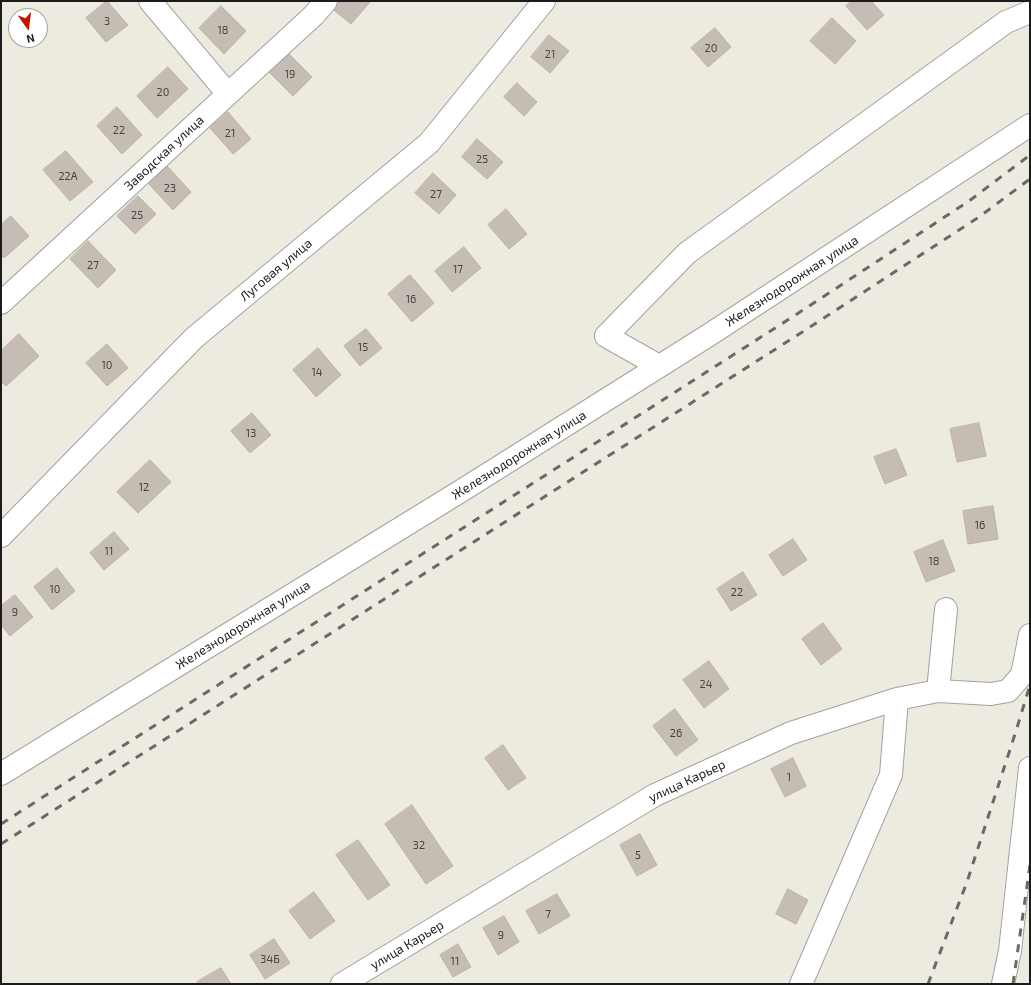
<!DOCTYPE html>
<meta charset="utf-8">
<style>
body{margin:0}
#map{position:relative;width:1031px;height:985px;overflow:hidden;background:#edeae0;font-family:"Exo 2",sans-serif}
canvas{display:block}
.frame{position:absolute;inset:0;border:2px solid #1b1b1b;pointer-events:none}
.north{position:absolute;left:8px;top:8px;width:40px;height:40px;box-sizing:border-box;background:#fff;border:1px solid #a4a4a4;border-radius:50%;rotate:166deg;font-size:11px;font-weight:700;line-height:16px;text-align:center;color:#1b1b1b}
.north::after{content:'';display:block;margin:auto;width:14px;height:18px;background:#c61300;clip-path:polygon(50% 0,100% 100%,50% 72%,0 100%)}
</style>
<div id="map">
<canvas width="1031" height="985"></canvas>
<div class="frame"></div>
<div class="north">N</div>
</div>
<script>
const context = document.querySelector('canvas').getContext('2d');
context.lineJoin = 'round';
function fillPath(path, color) { context.fillStyle = color; context.fill(path, 'evenodd'); }
function trace(path, color, width, dash) { context.strokeStyle = color; context.lineWidth = width; context.lineCap = dash ? 'butt' : 'round'; context.setLineDash(dash || []); context.stroke(path); }
function label(font, color, halo, rows, align = 'center') {
  context.font = font + ' "Exo 2",sans-serif'; context.lineWidth = 4; context.setLineDash([]); context.textBaseline = 'middle'; context.strokeStyle = halo; context.fillStyle = color; for (const [text, x, y, turn = 0] of rows) {
    context.save(); context.translate(x, y); context.rotate((+turn || 0) * Math.PI / 180); context.textAlign = isNaN(turn) ? turn : align; if (halo) context.strokeText(text, 0, 0); context.fillText(text, 0, 0); context.restore();
  }
}
const building = new Path2D(`
 M107,1L128,25L106,42L86,18Z
 M335,1H371L351,24L330,7Z
 M852,1H871L884,15L867,30L846,6Z
 M221,6L246,31L224,54L199,28Z
 M832,18L856,41L835,64L810,41Z
 M715,28L731,47L708,67L691,48Z
 M549,35L569,51L550,73L531,57Z
 M287,52L312,77L293,96L268,71Z
 M168,67L188,89L157,118L137,96Z
 M517,83L537,102L524,116L504,97Z
 M117,107L142,135L122,154L97,126Z
 M228,112L251,139L233,154L210,128Z
 M477,139L503,162L487,179L462,157Z
 M66,151L93,182L70,201L43,170Z
 M167,166L191,192L173,210L148,183Z
 M433,173L456,195L439,214L415,193Z
 M138,196L156,214L135,234L117,216Z
 M506,209L527,234L509,249L488,225Z
 M11,216L29,236L4,258L1,255V225Z
 M88,241L116,270L98,288L70,259Z
 M464,247L481,268L452,292L435,271Z
 M410,275L434,303L412,322L388,294Z
 M366,329L382,348L360,366L344,346Z
 M19,334L39,356L6,386L1,381V351Z
 M107,344L128,368L107,386L86,363Z
 M318,348L341,375L316,397L293,370Z
 M252,413L271,435L250,453L231,431Z
 M979,423L986,456L957,462L950,429Z
 M896,449L907,475L885,484L874,457Z
 M150,460L171,482L138,513L117,492Z
 M993,506L998,539L968,544L963,511Z
 M114,532L129,549L104,570L90,553Z
 M793,539L807,560L783,576L769,555Z
 M943,540L955,571L926,582L914,552Z
 M57,568L75,591L52,610L34,587Z
 M743,572L757,595L731,611L717,589Z
 M15,595L33,617L10,636L1,625V606Z
 M823,623L842,649L821,665L802,639Z
 M709,661L729,689L704,708L683,680Z
 M675,709L698,740L676,756L653,726Z
 M503,745L526,778L508,790L485,758Z
 M793,758L806,786L785,797L771,769Z
 M412,805L453,866L426,884L385,824Z
 M640,834L657,865L637,876L620,845Z
 M358,840L390,885L368,900L336,855Z
 M788,889L808,900L796,924L776,914Z
 M314,892L335,921L310,939L289,911Z
 M557,894L570,916L539,934L526,911Z
 M504,916L519,942L498,955L483,928Z
 M274,939L290,963L265,979L250,955Z
 M458,944L471,967L453,977L440,955Z
 M221,968L231,984H199L197,982Z`);
const minor = new Path2D(`
 M150,1L228,94
 M1,303L314,15L326,1
 M659,366L606,336L687,253L1006,22L1030,12
 M1,536L194,338L429,143L544,1
 M938,691L946,609
 M1,774L461,491L709,335L1030,125
 M342,984L655,795L791,733L897,699L938,691L991,694L1008,691L1022,675L1030,635
 M801,984L891,775L897,699
 M1003,984L1010,951L1030,768`);
const rail = new Path2D(`
 M1,824L797,314L969,201L1030,155
 M1,844L807,329L979,217L1030,179
 M928,984L967,882L1016,731L1030,685
 M1013,984L1030,865`);
const numberNames = [
 ["3",107,21],
 ["18",223,30],
 ["20",711,48],
 ["21",550,54],
 ["19",290,74],
 ["20",163,92],
 ["22",119,130],
 ["21",230,133],
 ["25",482,159],
 ["22А",68,176],
 ["23",170,188],
 ["27",436,194],
 ["25",137,215],
 ["27",93,265],
 ["17",458,269],
 ["16",411,299],
 ["15",363,347],
 ["10",107,365],
 ["14",317,372],
 ["13",251,433],
 ["12",144,487],
 ["16",980,525],
 ["11",109,551],
 ["18",934,561],
 ["10",55,589],
 ["22",737,592],
 ["9",15,612],
 ["24",706,684],
 ["26",676,733],
 ["1",789,777],
 ["32",419,845],
 ["5",638,855],
 ["7",548,914],
 ["9",501,935],
 ["34Б",270,959],
 ["11",455,961]
];
const streetNames = [
 ["Заводская улица",164,153,-43],
 ["Луговая улица",276,270,-40],
 ["Железнодорожная улица",792,281,-33],
 ["Железнодорожная улица",519,455,-32],
 ["Железнодорожная улица",243,625,-32],
 ["улица Карьер",687,781,-25],
 ["улица Карьер",407,945,-31]
];
fillPath(building, '#c5bdb3');
trace(building, '#bfb1a2', 1);
trace(minor, '#a2a2a2', 24);
trace(minor, '#fff', 22);
trace(rail, '#696969', 3, [8, 8]);
label('11px', '#464441', null, numberNames);
label('13px', '#1b1b1b', '#fff', streetNames);
</script>
